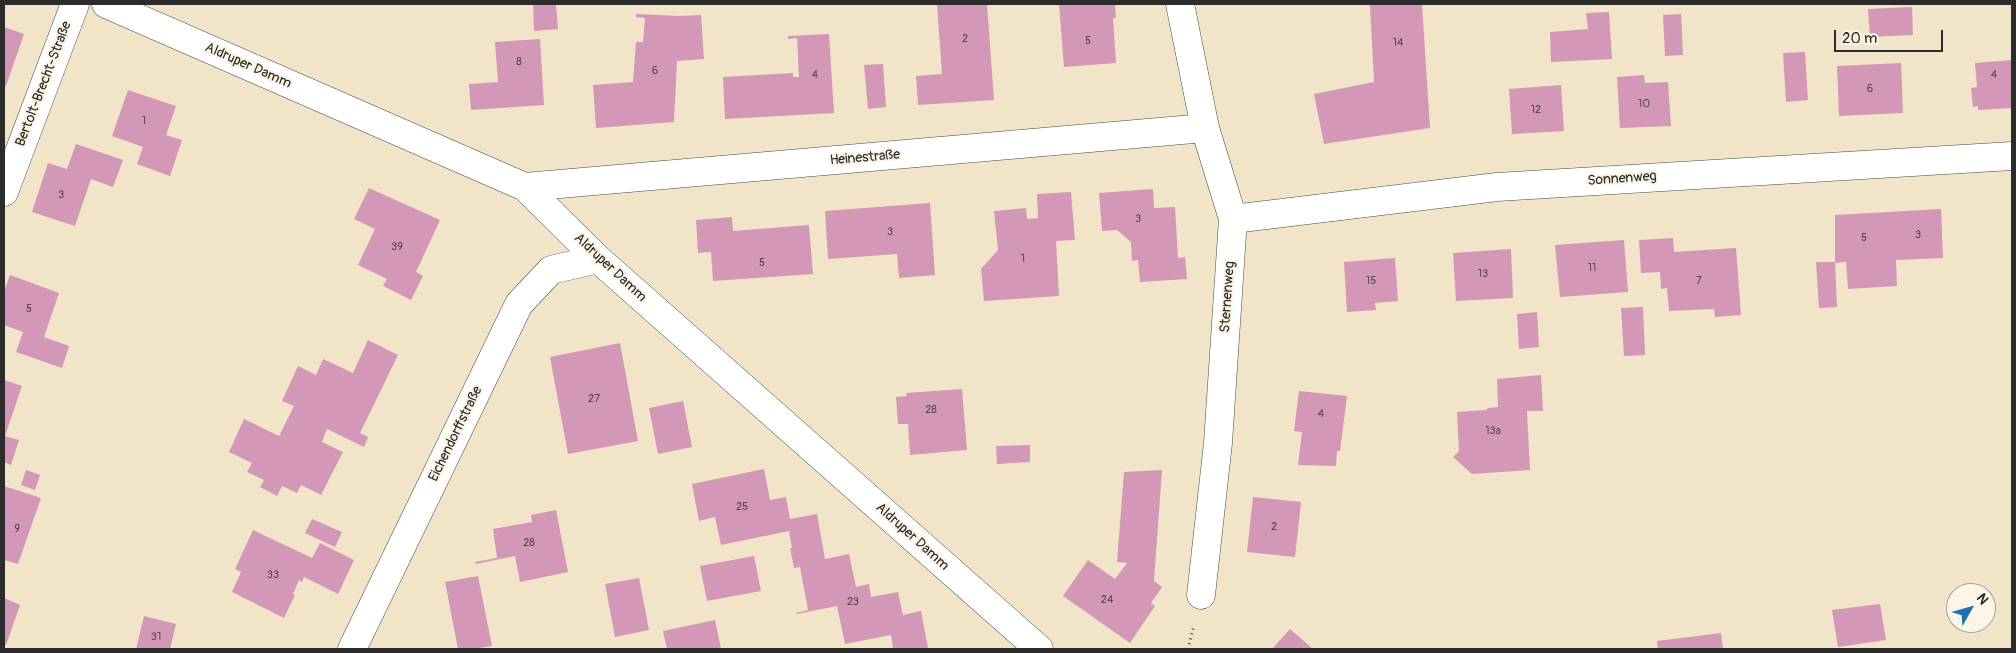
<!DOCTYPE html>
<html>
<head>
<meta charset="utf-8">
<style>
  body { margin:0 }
  #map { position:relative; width:2016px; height:653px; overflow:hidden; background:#f2e4c8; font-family:Pangolin,sans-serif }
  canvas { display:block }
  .frame { position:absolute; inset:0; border:5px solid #2b2b2b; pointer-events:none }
  .north { position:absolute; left:1946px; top:583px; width:50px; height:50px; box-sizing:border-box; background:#fcf5e5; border:1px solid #a8a49b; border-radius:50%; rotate:52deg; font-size:14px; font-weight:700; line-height:20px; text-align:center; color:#2b2b2b }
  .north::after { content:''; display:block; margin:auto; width:18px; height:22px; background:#1f6fb2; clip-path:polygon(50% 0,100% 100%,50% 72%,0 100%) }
  .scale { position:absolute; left:1834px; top:30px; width:109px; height:22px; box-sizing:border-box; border:2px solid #2b2b2b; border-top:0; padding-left:6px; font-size:15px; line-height:18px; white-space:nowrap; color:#2b2b2b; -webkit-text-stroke:4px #fcf5e5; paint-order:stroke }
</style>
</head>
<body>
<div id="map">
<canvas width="2016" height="653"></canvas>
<div class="frame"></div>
<div class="north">N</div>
<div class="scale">20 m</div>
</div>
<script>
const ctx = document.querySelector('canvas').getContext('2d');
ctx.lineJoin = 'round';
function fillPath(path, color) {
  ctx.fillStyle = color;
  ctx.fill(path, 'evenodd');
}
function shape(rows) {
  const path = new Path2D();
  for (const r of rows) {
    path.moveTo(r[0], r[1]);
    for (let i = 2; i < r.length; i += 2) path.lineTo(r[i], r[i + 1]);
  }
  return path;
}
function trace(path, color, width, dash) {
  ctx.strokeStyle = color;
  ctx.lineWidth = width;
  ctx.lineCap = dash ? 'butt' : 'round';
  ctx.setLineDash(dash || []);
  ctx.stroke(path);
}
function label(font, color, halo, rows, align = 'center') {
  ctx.font = font + ' Pangolin,sans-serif';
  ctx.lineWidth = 4.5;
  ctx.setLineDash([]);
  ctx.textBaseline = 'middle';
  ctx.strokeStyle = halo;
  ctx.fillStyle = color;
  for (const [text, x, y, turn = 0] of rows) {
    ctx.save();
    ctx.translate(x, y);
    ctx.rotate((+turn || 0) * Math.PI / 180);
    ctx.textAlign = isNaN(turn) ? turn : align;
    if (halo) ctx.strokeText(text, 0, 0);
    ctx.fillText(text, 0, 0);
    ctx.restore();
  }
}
const building = shape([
  [533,4,556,4,558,29,534,31],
  [937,4,987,4,994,100,918,105,916,76,942,74],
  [1059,4,1115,4,1116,18,1113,18,1116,63,1064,67],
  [1422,4,1430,128,1324,144,1314,94,1374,82,1370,5],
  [1912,7,1913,35,1870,37,1868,9],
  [1609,12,1612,59,1551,62,1550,32,1588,29,1586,13],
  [636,14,679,16,701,15,704,59,677,61,674,122,596,128,593,85,633,82,636,42,643,42,645,18,636,17],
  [1681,14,1683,55,1665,56,1663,15],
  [4,27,24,34,6,86,4,85],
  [829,34,834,113,725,119,723,77,793,73,793,77,799,77,797,38,788,39,788,36],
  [540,39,544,105,471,110,469,84,498,82,495,42],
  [1805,52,1808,100,1786,102,1783,53],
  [2012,60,2012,108,1978,110,1978,106,1973,107,1971,88,1977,87,1975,63],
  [1901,63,1903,113,1839,116,1837,66],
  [883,64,886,107,868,109,864,65],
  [1644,75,1645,83,1668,82,1671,126,1620,128,1617,77],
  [1561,85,1564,131,1512,134,1509,89],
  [128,90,176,106,166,135,182,140,170,176,137,164,143,147,112,136],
  [76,144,123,160,113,187,91,179,75,226,32,212,48,163,67,169],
  [369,188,440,220,416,272,423,276,411,300,383,286,387,279,358,265,375,229,354,219],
  [1153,189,1154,208,1175,207,1178,258,1185,257,1187,279,1140,282,1138,260,1132,261,1131,242,1117,230,1102,231,1099,193],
  [1071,192,1075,240,1056,241,1059,296,984,301,981,269,998,250,994,211,1026,208,1027,219,1038,218,1037,194],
  [930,203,935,275,899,278,897,254,828,259,825,211],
  [1941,209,1943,258,1896,260,1897,286,1848,289,1846,262,1835,263,1835,215],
  [732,217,733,231,809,225,813,274,713,281,711,252,698,253,696,220],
  [1673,238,1674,252,1736,248,1741,315,1715,317,1714,309,1669,311,1667,288,1661,289,1660,272,1641,273,1639,240],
  [1624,240,1628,292,1560,297,1555,245],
  [1511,249,1513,298,1456,301,1453,253],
  [1395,258,1398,301,1375,303,1376,310,1347,312,1344,262],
  [1816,262,1835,262,1837,307,1819,308],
  [10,275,59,293,44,337,69,346,62,368,16,352,23,332,4,325,4,292],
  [1643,307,1645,355,1624,356,1621,308],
  [1537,312,1539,347,1519,349,1517,314],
  [368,340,398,355,360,433,368,437,364,447,327,429,322,442,343,452,321,495,301,485,297,493,282,486,277,496,260,487,264,480,247,472,252,463,229,452,244,419,279,436,294,406,282,401,298,366,316,375,323,359,353,373],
  [620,343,638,441,568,454,550,357],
  [1541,375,1543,411,1527,411,1530,470,1472,474,1453,457,1459,451,1457,412,1486,410,1488,408,1498,407,1497,379],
  [4,380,22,386,5,436,19,440,11,465,4,462],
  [962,389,967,450,910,455,908,424,898,424,896,397,907,396,906,393],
  [1299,391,1347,396,1340,451,1337,451,1336,466,1298,465,1302,432,1294,431],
  [683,401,692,447,658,454,649,408],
  [1030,445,1030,462,997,464,996,446],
  [764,469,770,500,786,497,790,519,817,514,825,559,849,554,856,587,869,584,871,597,898,592,903,615,921,611,928,648,893,649,891,635,845,644,837,606,797,614,796,613,808,610,800,567,794,568,790,548,792,548,789,531,721,545,715,517,699,521,692,484],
  [26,470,40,475,35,490,21,485],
  [1162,470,1154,581,1162,587,1151,603,1155,606,1130,643,1063,596,1088,560,1115,579,1127,563,1117,562,1124,472],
  [4,486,41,498,18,564,4,560],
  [1253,497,1301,502,1295,557,1247,552],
  [556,510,568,572,520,582,515,556,476,564,475,562,497,558,493,529,532,522,531,515],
  [312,519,342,532,335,547,305,533],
  [253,530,312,558,320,543,354,560,338,594,304,577,302,582,299,580,293,594,295,595,284,618,232,592,241,572,235,569],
  [754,556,761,591,707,601,700,566],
  [478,576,492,646,473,649,458,649,445,582],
  [639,578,649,630,615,637,605,584],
  [4,598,20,605,6,645,4,644],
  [1880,604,1886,640,1838,647,1832,610],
  [144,616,176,624,170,649,136,649],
  [715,620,721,649,667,649,663,631],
  [1290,629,1313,649,1272,649],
  [1721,633,1723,649,1658,649,1657,641]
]);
const path = shape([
  [1188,649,1194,625]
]);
const minor = shape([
  [106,4,525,187,598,259,1039,649],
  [1180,4,1205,128,1233,219,1218,443,1201,595],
  [525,187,1205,128],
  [4,192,75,4],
  [1233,219,1497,187,2012,156],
  [352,649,519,304,551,270,598,259]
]);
const numberNames = [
  ["2",965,39],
  ["5",1088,41],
  ["14",1398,43],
  ["8",519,62],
  ["6",655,71],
  ["4",815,75],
  ["4",1994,75],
  ["6",1870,89],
  ["10",1644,104],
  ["12",1536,110],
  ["1",144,121],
  ["3",61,195],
  ["3",1138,219],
  ["3",890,232],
  ["3",1918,235],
  ["5",1864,238],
  ["39",397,247],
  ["1",1023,259],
  ["5",762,263],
  ["11",1592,268],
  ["13",1483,274],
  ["15",1371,281],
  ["7",1699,281],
  ["5",29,309],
  ["27",594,399],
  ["28",931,410],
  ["4",1321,414],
  ["13a",1493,431],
  ["25",742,507],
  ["2",1274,527],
  ["9",17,529],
  ["28",529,543],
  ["33",273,575],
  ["24",1107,600],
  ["23",853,602],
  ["31",156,637]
];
const streetNames = [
  ["Aldruper Damm",248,66,24],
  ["Bertolt-Brecht-Straße",44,84,-69],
  ["Heinestraße",865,158,-5],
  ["Sonnenweg",1622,179,-4],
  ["Aldruper Damm",610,268,43],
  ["Sternenweg",1228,297,-86],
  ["Eichendorffstraße",456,434,-64],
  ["Aldruper Damm",912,537,42]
];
fillPath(building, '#d397b7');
trace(minor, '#494743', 29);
trace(path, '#494743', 3, [1, 4]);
trace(minor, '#fff', 28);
label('11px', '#55464e', null, numberNames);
label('14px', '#2b2b2b', '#fcf5e5', streetNames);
</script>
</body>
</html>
